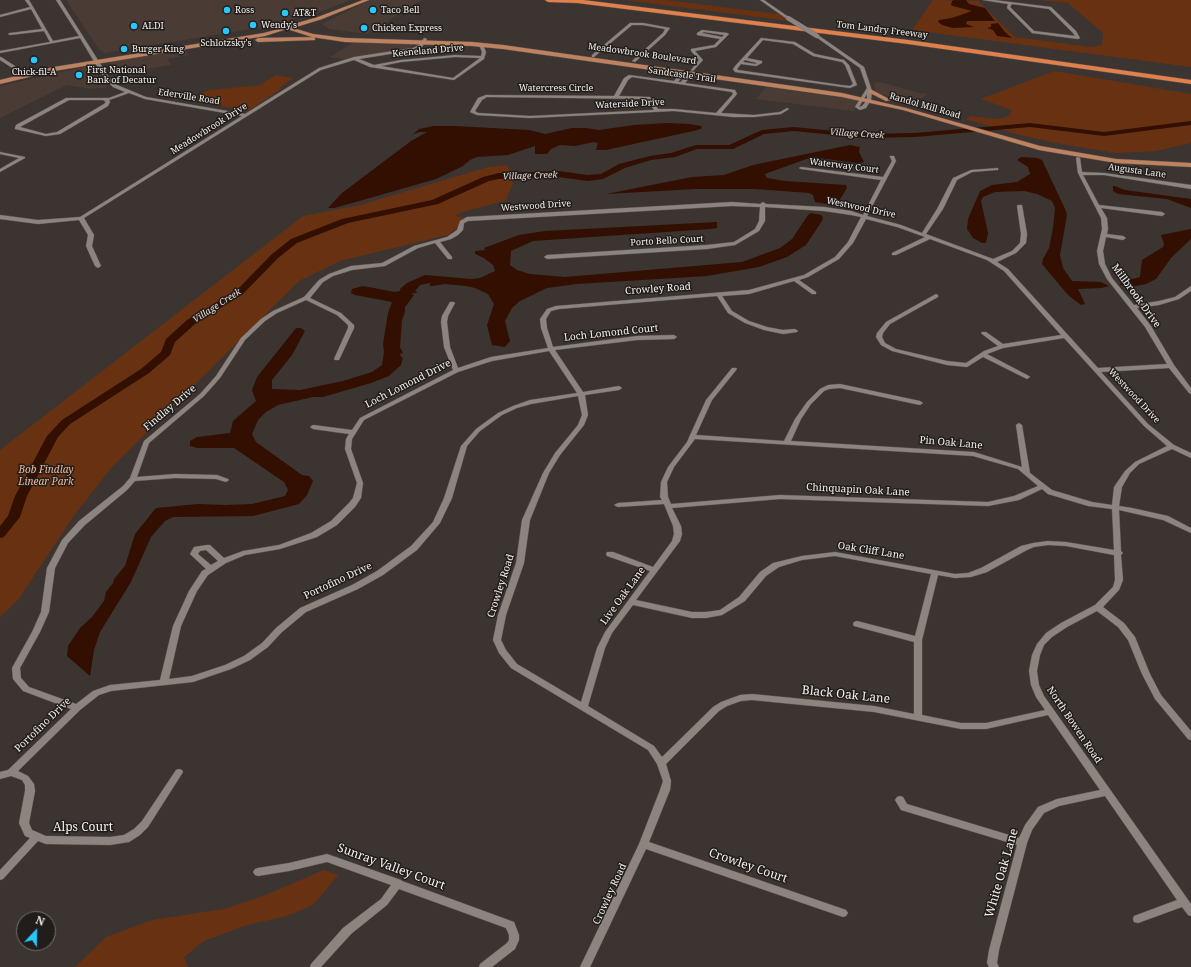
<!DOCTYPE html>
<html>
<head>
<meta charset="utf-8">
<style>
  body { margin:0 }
  #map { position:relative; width:1191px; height:967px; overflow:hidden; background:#3c3430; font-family:"Noto Serif",serif }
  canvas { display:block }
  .north { position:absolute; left:16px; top:911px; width:40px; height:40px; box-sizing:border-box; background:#201d1b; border:1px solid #75716f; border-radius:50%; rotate:22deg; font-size:11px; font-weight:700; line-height:16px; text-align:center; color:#f5f0ed }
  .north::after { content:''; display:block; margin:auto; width:14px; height:18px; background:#28c8ff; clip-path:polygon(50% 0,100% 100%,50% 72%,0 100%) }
</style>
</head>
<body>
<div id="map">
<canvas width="1191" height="967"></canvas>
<div class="north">N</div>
</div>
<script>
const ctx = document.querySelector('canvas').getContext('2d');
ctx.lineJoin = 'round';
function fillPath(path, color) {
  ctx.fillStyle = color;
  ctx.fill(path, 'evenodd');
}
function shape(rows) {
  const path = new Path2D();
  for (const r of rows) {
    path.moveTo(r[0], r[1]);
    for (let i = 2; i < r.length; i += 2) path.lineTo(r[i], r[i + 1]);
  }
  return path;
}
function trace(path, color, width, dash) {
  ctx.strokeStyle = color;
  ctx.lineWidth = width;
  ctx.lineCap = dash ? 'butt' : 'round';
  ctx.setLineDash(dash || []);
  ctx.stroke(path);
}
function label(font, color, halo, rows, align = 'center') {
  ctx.font = font + ' "Noto Serif",serif';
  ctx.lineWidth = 3;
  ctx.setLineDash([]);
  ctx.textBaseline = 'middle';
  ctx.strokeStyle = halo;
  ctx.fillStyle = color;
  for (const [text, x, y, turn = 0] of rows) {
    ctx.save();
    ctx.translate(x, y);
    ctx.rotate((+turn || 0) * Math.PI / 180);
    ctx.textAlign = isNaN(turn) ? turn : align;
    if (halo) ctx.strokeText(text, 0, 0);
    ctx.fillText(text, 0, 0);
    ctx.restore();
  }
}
const built = shape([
  [66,0,350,0,325,10,270,26,104,53,99,49],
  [370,0,422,0,367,34,329,29,322,24],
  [354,42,396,44,414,44,409,49,358,56,344,59,330,57],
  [185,50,189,55,167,59,171,65,112,75,108,65,112,61],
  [88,66,109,87,90,89,67,85,0,118,0,86],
  [880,82,919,93,928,94,913,104,876,92,874,83],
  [766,87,859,100,854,111,756,99]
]);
const green = shape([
  [625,0,666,0,770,13,779,14,790,21],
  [933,0,978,1,1015,37,1090,47,1102,45,1103,33,1068,3,1040,0,1191,0,1191,67,912,30],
  [1054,71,1191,94,1191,143,1156,151,1116,153,1056,143,1020,135,966,119,970,116,997,119,1009,116,1012,110,981,99],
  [275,75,293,78,279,88,282,88,248,111,208,104,192,99,199,94,210,90,261,85],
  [508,165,513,184,507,196,507,200,459,213,455,216,463,217,461,221,455,230,447,235,340,261,299,281,112,467,73,517,18,600,0,617,0,450,303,216,360,205,488,167],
  [324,870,338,875,313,905,287,916,247,925,204,941,184,957,188,967,75,967,106,937,152,920,224,909,263,896]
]);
const water = shape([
  [954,0,966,0,969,4,985,8,995,21,967,21,966,24,974,27,953,28,942,25,938,22,939,20,952,18,972,11,953,6,951,5,952,1],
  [998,23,1005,32,1012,38,997,36,993,30,987,28,991,27,991,24],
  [667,123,689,124,701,126,702,128,698,130,606,150,596,150,598,143,593,142,576,146,560,145,551,149,547,154,535,154,535,146,508,155,477,157,470,160,463,166,436,179,363,200,334,208,328,208,342,193,411,141,427,132,419,132,412,135,419,129,434,126,455,126,529,130,545,134,572,128,586,128,599,130,634,125],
  [850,145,860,147,859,152,864,162,856,163,812,157,765,174,767,178,785,181,846,185,847,188,839,201,832,205,815,202,813,195,809,193,755,189,696,189,606,194,692,177,724,175,753,165],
  [1021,157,1037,158,1042,160,1066,211,1067,215,1060,255,1063,268,1072,281,1101,282,1109,286,1102,288,1078,289,1085,304,1081,305,1068,295,1042,264,1043,259,1049,248,1053,228,1055,208,1052,201,1037,194,1024,191,995,192,983,197,981,201,988,233,986,243,982,243,973,238,967,229,968,219,980,191,992,185,1017,182,1030,174,1028,167,1017,160],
  [1113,186,1115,186,1125,190,1191,199,1191,208,1167,199,1118,194,1113,191],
  [811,213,821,215,823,217,822,221,806,245,787,257,759,267,707,276,577,284,547,288,520,301,512,308,505,321,510,341,505,347,492,345,487,325,494,304,488,294,475,288,466,286,445,284,432,286,430,286,430,283,420,285,415,291,418,292,411,294,414,295,405,307,405,312,402,320,400,347,403,353,400,354,401,357,403,358,401,365,389,376,371,383,323,397,313,397,278,405,266,412,258,420,252,434,256,442,302,475,309,476,313,481,307,495,299,504,253,516,173,517,165,521,151,537,131,582,100,632,94,650,90,676,67,656,68,646,80,628,92,617,104,601,106,592,113,583,114,579,125,566,135,534,156,508,198,504,225,505,252,504,285,496,288,490,284,482,234,448,197,448,190,446,190,441,197,437,230,433,233,421,256,401,252,390,257,377,296,328,301,328,305,331,292,355,272,380,272,389,300,390,343,381,372,372,382,365,384,352,383,344,388,313,392,302,355,295,351,293,352,289,363,286,395,292,400,291,400,289,407,283,425,275,471,279,480,278,495,271,493,265,484,258,475,254,475,251,485,250,484,248,519,235,545,231,717,222,717,228,710,229,533,241,511,251,510,265,517,270,530,274,565,277,742,262,780,248,792,239,808,215],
  [1191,229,1191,239,1171,258,1156,279,1146,284,1131,287,1120,285,1121,282,1140,277,1142,260,1163,247,1164,244,1161,235]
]);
const river = shape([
  [1191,121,1191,125,1104,136,1030,127,915,137,865,138,794,131,764,134,733,149,697,149,675,157,651,160,625,168,603,179,588,181,558,177,499,179,489,181,438,204,348,223,297,243,278,258,243,294,195,324,175,342,170,355,149,373,70,424,58,437,27,496,20,517,4,537,0,538,0,526,8,516,15,496,47,436,62,420,141,369,161,352,166,339,187,320,237,290,272,254,291,239,342,219,432,200,483,177,499,173,558,171,588,175,601,174,619,164,650,156,671,153,696,145,729,145,762,130,794,127,865,134,915,133,1030,123,1104,132,1191,121]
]);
const minor = shape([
  [25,0,29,0,53,41,79,36,56,0,60,0,108,76,117,85,146,97,245,114,319,68,354,57,413,48,419,45,424,38,427,39,422,47,415,50,359,59,374,65,401,60,455,55,481,56,482,52,479,45,481,44,483,45,486,52,484,59,454,80,370,67,354,60,321,70,84,218,94,235,92,246,101,266,98,268,95,266,86,246,88,235,79,220,38,224,0,219,0,215,38,220,80,217,242,116,145,99,129,93,109,100,110,102,108,106,60,134,46,136,15,129,15,128,16,125,66,98,109,98,125,92,113,87,104,78,80,38,0,53,0,51,50,42,44,31,10,35,8,34,10,33,42,29,31,9,0,17,0,15,30,7,25,0],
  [455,57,480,58,453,78,381,66,401,62,455,57],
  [69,100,103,100,106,102,104,104,57,132,46,134,20,127,69,100],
  [760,0,764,0,790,18,787,19,760,0],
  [983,0,994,0,1051,7,1076,31,1080,38,1078,39,1032,33,1007,8,1008,4,983,0],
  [1012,4,1049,9,1073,33,1075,36,1034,31,1010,7,1012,4],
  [630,23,643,23,670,28,665,35,635,62,632,61,663,33,665,29,643,25,632,25,594,57,592,57,592,55,630,23],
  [702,30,727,33,729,34,716,47,695,51,703,60,693,71,691,70,699,60,691,51,691,49,714,45,720,39,697,35,697,33,702,30],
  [704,32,724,35,722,37,702,33,704,32],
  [816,35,818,35,864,67,872,91,871,100,866,108,860,110,855,107,867,88,860,68,816,37,816,35],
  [867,94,867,100,862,106,860,107,859,107,867,94],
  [761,38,795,42,815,54,844,60,849,65,857,85,850,88,735,72,733,69,736,65,761,38],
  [763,40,793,44,813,56,842,62,845,65,853,84,850,86,841,85,738,70,737,69,741,64,756,66,762,63,762,61,747,58,763,40],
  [745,60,757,63,755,64,743,62,745,60],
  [0,57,1,57,24,72,20,73,0,60,0,57],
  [688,72,692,75,685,83,735,90,737,94,721,113,754,115,780,112,787,108,789,109,781,114,754,117,733,117,674,111,530,118,477,115,470,112,478,98,486,95,614,96,624,78,629,75,674,81,681,73,688,72],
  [687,74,681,82,678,82,684,75,687,74],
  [632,77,732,92,733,94,716,113,674,109,658,109,650,97,619,96,628,80,632,77],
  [487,97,647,99,654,110,530,116,478,113,475,111,482,100,487,97],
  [0,152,25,157,25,158,0,172,0,169,19,158,0,154,0,152],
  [890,156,894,156,896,161,867,216,901,225,922,233,937,209,953,178,971,170,998,168,998,170,996,170,972,172,957,180,943,209,926,234,993,259,1012,251,1020,243,1021,234,1017,206,1018,205,1022,205,1027,234,1026,243,1016,253,997,262,1008,269,1098,368,1167,364,1145,327,1107,279,1099,264,1097,251,1102,229,1101,218,1078,173,1076,158,1078,157,1080,158,1082,172,1104,173,1191,185,1191,189,1104,175,1083,175,1099,205,1162,212,1165,214,1162,216,1101,208,1107,218,1108,229,1107,234,1123,236,1126,238,1123,240,1106,237,1103,251,1105,264,1112,278,1134,305,1159,301,1175,297,1191,286,1191,291,1179,299,1159,305,1137,308,1151,326,1174,365,1191,388,1191,394,1189,393,1169,368,1101,372,1148,424,1174,445,1191,453,1191,458,1172,449,1139,464,1130,473,1122,487,1119,506,1132,508,1168,516,1191,528,1191,533,1163,520,1119,510,1121,551,1123,553,1121,555,1123,580,1119,590,1103,607,1124,623,1135,637,1150,674,1161,695,1191,731,1191,740,1188,739,1155,699,1142,674,1128,640,1118,627,1097,611,1067,627,1052,637,1044,645,1040,655,1037,671,1039,685,1044,696,1191,904,1191,916,1188,915,1182,907,1138,923,1134,922,1133,919,1134,916,1177,900,1105,796,1059,806,1044,813,1032,830,1027,843,999,950,997,963,999,967,989,967,987,963,989,950,1017,845,901,810,895,800,897,797,900,796,903,797,907,804,1019,838,1025,825,1038,807,1057,799,1100,790,1048,715,986,729,961,729,874,712,752,700,741,701,727,706,719,711,666,764,671,781,670,790,649,842,846,910,848,913,846,916,843,917,646,849,590,967,580,967,639,844,660,790,663,781,657,764,648,750,511,668,499,653,493,640,498,615,516,563,522,520,543,473,555,453,578,425,582,415,578,396,531,404,517,408,502,415,480,431,467,446,452,498,440,523,417,550,383,575,358,589,306,612,282,632,268,647,250,660,231,669,193,682,111,691,99,695,80,710,18,771,28,776,34,784,35,791,29,823,32,830,46,836,110,837,124,835,134,829,142,821,176,770,179,769,182,770,183,772,148,827,140,835,129,842,110,845,46,844,38,841,3,879,0,880,0,870,30,838,25,836,19,823,25,791,25,785,22,780,11,776,0,779,0,772,8,770,71,709,23,691,13,679,12,668,32,632,41,612,47,568,62,540,79,521,123,486,130,478,144,441,200,394,216,376,241,338,261,319,273,311,304,297,319,280,329,274,351,266,382,263,414,246,447,237,457,230,460,221,467,217,732,202,760,204,763,202,766,204,824,207,851,211,863,215,881,180,801,169,799,168,801,167,883,177,892,161,890,157,890,156],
  [732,206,760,207,759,221,755,229,734,242,707,245,547,255,544,257,547,259,707,249,735,245,759,231,765,221,765,207,824,211,851,215,861,217,848,242,835,257,804,275,749,290,556,306,547,309,540,319,541,328,548,348,491,357,458,368,450,347,447,322,448,316,455,303,454,302,450,302,442,316,441,322,444,347,453,370,360,418,352,430,313,425,310,427,313,429,349,434,346,439,345,449,357,483,353,498,349,503,331,521,311,533,279,545,243,551,224,558,210,545,207,545,194,547,190,554,206,569,202,571,189,591,173,626,160,680,110,685,93,691,76,704,29,687,21,678,20,668,40,632,49,612,55,568,68,543,85,525,127,490,135,481,175,478,216,479,226,482,229,480,228,479,217,475,175,474,137,477,149,443,204,396,220,378,245,340,265,321,277,313,306,300,337,315,348,325,348,328,334,359,335,360,339,360,354,328,354,325,341,313,310,298,323,282,333,276,352,270,385,266,418,248,435,243,448,259,452,259,452,257,440,242,451,239,458,235,463,230,464,223,468,221,732,206],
  [866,219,897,227,925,237,892,253,892,255,896,255,930,239,987,260,1004,271,1061,335,1003,344,986,332,982,332,981,333,982,334,998,346,984,351,966,363,947,361,896,349,885,343,882,337,883,333,890,324,938,297,938,295,936,294,886,322,877,333,876,337,881,345,892,351,947,365,967,367,983,357,1027,379,1030,377,1029,376,987,354,1003,348,1064,338,1144,426,1167,446,1135,462,1125,471,1114,487,1112,505,1092,502,1052,490,1030,473,1022,425,1019,423,1016,425,1022,467,974,452,791,441,801,419,811,404,824,391,829,389,840,388,920,405,923,403,920,401,840,384,828,385,820,389,807,402,795,419,784,441,696,435,712,400,737,369,736,368,732,368,706,400,687,442,668,467,661,482,660,497,662,500,618,503,614,505,618,507,664,504,673,526,674,534,672,541,653,567,613,552,607,552,606,554,607,556,650,571,605,632,597,648,581,702,517,664,506,650,501,640,506,615,524,563,530,520,549,473,560,455,584,425,588,415,585,395,619,390,622,388,619,386,583,392,555,350,637,340,674,339,677,337,674,335,637,336,553,347,547,328,546,319,551,311,559,309,717,296,728,313,745,323,764,330,783,334,797,332,798,331,795,329,783,330,767,327,749,321,732,311,722,296,749,294,794,281,812,294,816,294,816,292,799,280,808,277,839,259,853,243,866,219],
  [549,351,577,393,530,400,513,406,498,413,476,429,461,446,444,498,433,522,411,546,377,571,352,585,300,608,276,628,262,643,244,656,225,665,192,676,169,679,181,626,197,591,208,575,226,563,245,555,280,549,317,537,337,525,355,507,361,498,363,483,351,449,352,439,364,420,458,372,492,361,549,351],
  [695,439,973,456,1018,469,1038,486,1014,496,988,502,780,495,671,504,668,497,667,482,674,467,695,439],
  [1042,489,1048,494,1088,506,1112,509,1114,550,1066,542,1048,541,1033,543,1021,546,981,568,968,573,955,574,835,552,802,556,773,563,760,572,739,597,720,610,706,612,692,612,636,600,680,541,682,534,681,526,672,508,780,499,988,506,1019,500,1042,489],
  [1048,545,1066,546,1114,555,1115,580,1113,587,1095,605,1061,623,1046,633,1037,644,1032,655,1029,671,1031,685,1036,697,1045,710,986,723,961,723,922,715,922,640,938,575,955,578,971,577,987,572,1027,550,1034,547,1048,545],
  [206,550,218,561,211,565,198,554,200,551,206,550],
  [835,556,931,574,915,636,857,621,854,622,853,624,854,626,914,642,914,714,874,706,752,694,740,695,721,702,713,707,662,757,654,746,588,706,605,648,612,633,633,605,692,618,706,618,722,615,745,601,766,576,779,567,802,560,835,556],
  [327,854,401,880,402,881,514,922,519,935,519,940,515,949,492,967,479,967,480,964,507,943,509,940,509,935,506,928,399,889,387,905,351,934,321,967,310,967,311,964,343,928,381,899,391,885,327,862,289,871,258,876,255,875,253,872,255,869,258,868,289,863,327,854]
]);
const major = shape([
  [363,0,369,0,322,19,293,28,313,34,345,38,472,42,503,45,842,93,906,108,1040,146,1116,159,1191,163,1191,167,1116,163,1039,150,903,110,842,97,503,49,472,46,345,42,312,37,287,29,265,36,54,71,0,84,0,80,54,67,264,33,282,28,279,26,280,25,287,26,318,17,363,0],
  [313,37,315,38,315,40,258,42,255,40,258,38,313,37],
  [868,90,872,90,891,100,886,101,868,92,868,90]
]);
const highway = shape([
  [545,0,583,0,908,40,1191,80,1191,84,908,44,577,3,548,2,545,0]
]);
const minorBridge = shape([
  [788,18,817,36]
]);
const markers = [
  [227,10,4,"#28c8ff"],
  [373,10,4,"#28c8ff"],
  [285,13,4,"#28c8ff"],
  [253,25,4,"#28c8ff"],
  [134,26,4,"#28c8ff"],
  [364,28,4,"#28c8ff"],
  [226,31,4,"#28c8ff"],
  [124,49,4,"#28c8ff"],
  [34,60,4,"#28c8ff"],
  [79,75,4,"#28c8ff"]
];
const farPoinames = [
  ["Ross",235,10],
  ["Taco Bell",381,10],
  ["AT&T",293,13],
  ["Wendy's",261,25],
  ["ALDI",142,26],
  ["Chicken Express",372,28],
  ["Schlotzsky's",226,43,"center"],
  ["Burger King",132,49],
  ["First National",87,70],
  ["Bank of Decatur",87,80],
  ["Chick-fil-A",34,72,"center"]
];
const farStreetnames = [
  ["Tom Landry Freeway",882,30,7],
  ["Keeneland Drive",428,51,-5],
  ["Meadowbrook Boulevard",642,54,8],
  ["Sandcastle Trail",682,75,8],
  ["Watercress Circle",556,88],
  ["Ederville Road",189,97,9],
  ["Waterside Drive",630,104,-3],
  ["Randol Mill Road",925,106,16],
  ["Meadowbrook Drive",209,129,-32],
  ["Waterway Court",844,166,7],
  ["Augusta Lane",1137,171,8],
  ["Westwood Drive",536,206,-4],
  ["Westwood Drive",861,208,12],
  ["Porto Bello Court",667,241,-3],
  ["Westwood Drive",1134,396,47]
];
const farWaternames = [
  ["Village Creek",857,134,4],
  ["Village Creek",530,176,-2],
  ["Village Creek",217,306,-33]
];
const streetNames = [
  ["Crowley Road",658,289,-4],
  ["Millbrook Drive",1136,296,54],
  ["Loch Lomond Court",611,333,-6],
  ["Loch Lomond Drive",408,384,-27],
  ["Findlay Drive",170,408,-40],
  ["Pin Oak Lane",951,443,5],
  ["Chinquapin Oak Lane",858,490,3],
  ["Oak Cliff Lane",871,551,9],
  ["Portofino Drive",338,581,-25],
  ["Crowley Road",501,586,-72],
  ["Live Oak Lane",623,596,-54],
  ["Portofino Drive",43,725,-44],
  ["North Bowen Road",1074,725,56],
  ["Crowley Road",610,894,-65]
];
const parkNames = [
  ["Bob Findlay",46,470],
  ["Linear Park",46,482]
];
const nearStreetnames = [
  ["Black Oak Lane",846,695,6],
  ["Alps Court",83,828],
  ["Crowley Court",748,866,19],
  ["Sunray Valley Court",391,867,20],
  ["White Oak Lane",1002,873,-74]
];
fillPath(built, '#4a3c35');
fillPath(green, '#683212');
fillPath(water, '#320f00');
fillPath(river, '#320f00');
trace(minor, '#5a534f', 1);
trace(major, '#5a534f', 1);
trace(highway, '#5a534f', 1);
fillPath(minor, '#8d8480');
fillPath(major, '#bf8260');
fillPath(highway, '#e1804b');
trace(minorBridge, '#5a534f', 5, []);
trace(minorBridge, '#8d8480', 4.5);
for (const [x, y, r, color] of markers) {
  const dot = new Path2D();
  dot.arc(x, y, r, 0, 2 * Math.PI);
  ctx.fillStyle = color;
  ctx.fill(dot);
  trace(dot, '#201d1b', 1.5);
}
label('9px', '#f5f0ed', '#201d1b', farPoinames, 'left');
label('9px', '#f5f0ed', '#201d1b', farStreetnames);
label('italic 9px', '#f0dbd0', '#201d1b', farWaternames);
label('10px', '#f5f0ed', '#201d1b', streetNames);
label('italic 10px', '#f6b89a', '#201d1b', parkNames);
label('12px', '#f5f0ed', '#201d1b', nearStreetnames);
</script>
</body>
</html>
